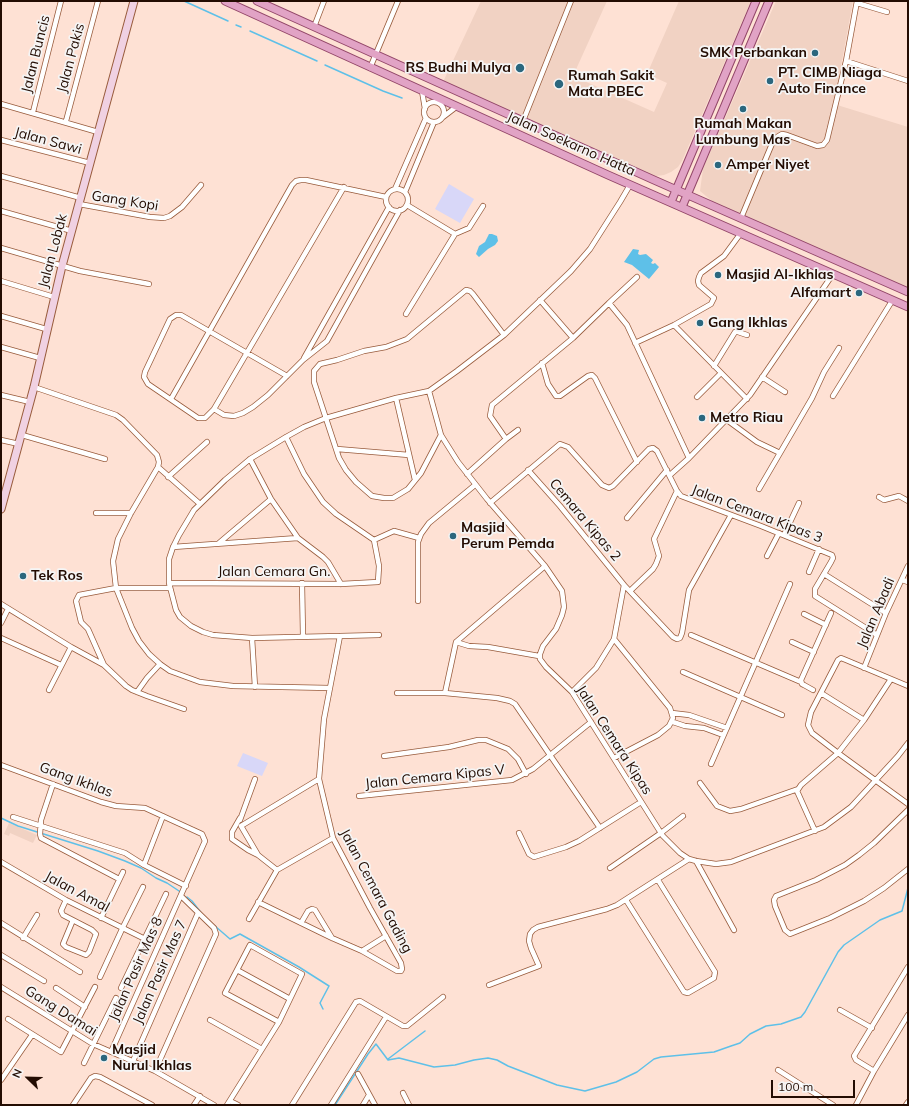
<!DOCTYPE html>
<html>
<head>
<meta charset="utf-8">
<style>
  body { margin:0 }
  #map { position:relative; width:909px; height:1106px; overflow:hidden; background:#fee1d4; font-family:Mulish,sans-serif }
  canvas { display:block }
  .frame { position:absolute; inset:0; border:2px solid #230c02; pointer-events:none }
  .north { position:absolute; left:8px; top:1058px; width:40px; height:40px; -webkit-text-stroke:3px #f5f5f5; paint-order:stroke; rotate:293deg; font-size:11px; font-weight:700; line-height:16px; text-align:center; color:#230c02 }
  .north::after { content:''; display:block; margin:auto; width:14px; height:18px; background:#230c02; clip-path:polygon(50% 0,100% 100%,50% 72%,0 100%) }
  .scale { position:absolute; left:771px; top:1080px; width:84px; height:18px; box-sizing:border-box; border:2px solid #230c02; border-top:0; padding-left:5px; font-size:12px; line-height:14px; white-space:nowrap; color:#230c02; -webkit-text-stroke:3px #f5f5f5; paint-order:stroke }
</style>
</head>
<body>
<div id="map">
<canvas width="909" height="1106"></canvas>
<div class="frame"></div>
<div class="north">N</div>
<div class="scale">100 m</div>
</div>
<script>
const ctx = document.querySelector('canvas').getContext('2d');
ctx.lineJoin = 'round';
function fillPath(path, color) {
  ctx.fillStyle = color;
  ctx.fill(path, 'evenodd');
}
function shape(rows) {
  const path = new Path2D();
  for (const r of rows) {
    if (r.length === 3) {
      path.moveTo(r[0] + r[2], r[1]);
      path.arc(r[0], r[1], r[2], 0, 2 * Math.PI);
      continue;
    }
    path.moveTo(r[0], r[1]);
    for (let i = 2; i < r.length; i += 2) path.lineTo(r[i], r[i + 1]);
  }
  return path;
}
function trace(path, color, width, dash) {
  ctx.strokeStyle = color;
  ctx.lineWidth = width;
  ctx.lineCap = dash ? 'butt' : 'round';
  ctx.setLineDash(dash || []);
  ctx.stroke(path);
}
function label(font, color, halo, rows, align = 'center') {
  ctx.font = font + ' Mulish,sans-serif';
  ctx.lineWidth = 3.5;
  ctx.setLineDash([]);
  ctx.textBaseline = 'middle';
  ctx.strokeStyle = halo;
  ctx.fillStyle = color;
  for (const [text, x, y, turn = 0] of rows) {
    ctx.save();
    ctx.translate(x, y);
    ctx.rotate((+turn || 0) * Math.PI / 180);
    ctx.textAlign = isNaN(turn) ? turn : align;
    if (halo) ctx.strokeText(text, 0, 0);
    ctx.fillText(text, 0, 0);
    ctx.restore();
  }
}
const built = shape([
  [481,1,607,1,573,76,654,112,667,83,647,74,679,1,751,1,682,161,678,167,671,172,664,175,656,176,652,176,443,82],
  [776,1,853,1,834,104,908,127,908,289,718,206,700,191,703,169],
  [9,823,37,835,33,843,10,833,9,836,4,834]
]);
const green = shape([
  [449,184,474,199,460,223,435,209],
  [243,753,268,763,262,776,237,766]
]);
const water = shape([
  [489,234,492,234,497,236,498,241,495,245,488,249,479,257,476,254,479,246,485,242],
  [633,249,639,250,638,254,640,255,646,254,653,260,651,263,653,264,655,263,659,267,649,279,632,265,624,262]
]);
const stream = shape([
  [184,1,228,21],
  [236,25,241,27],
  [250,31,317,61],
  [325,65,383,91,402,98],
  [1,818,18,826,98,851,125,861,141,868,156,878,167,883,179,891],
  [187,897,192,901,202,914],
  [215,926,230,939,240,934,299,967,329,986,320,1003,323,1009],
  [388,1059,425,1031],
  [335,1105,368,1054,376,1044,388,1060,399,1058,434,1067,455,1065,474,1060,488,1058,497,1060,508,1066,557,1085,585,1091,616,1082,637,1072,654,1059,661,1057,714,1052,731,1046,740,1043,750,1034,766,1026,781,1024,801,1017,805,1012,838,952,844,945,880,920,902,911,908,888]
]);
const minor = shape([
  [857,3,887,12],
  [314,27,324,1],
  [846,61,908,81],
  [370,68,398,1],
  [422,91,425,109],
  [434,112,10],
  [1,104,98,132],
  [33,112,61,1],
  [443,117,456,107],
  [66,121,98,1],
  [523,121,571,1],
  [1,140,90,163],
  [1,176,81,198],
  [395,189,426,118],
  [397,200,11],
  [405,192,434,122],
  [79,204,150,217,164,218,170,216,182,207,201,185],
  [1,211,72,231],
  [741,218,774,139,777,137,782,134,787,135,817,146,823,145,827,140,846,61,857,1],
  [455,234,469,228,483,206],
  [1,248,80,271,149,284],
  [1,281,54,297],
  [540,300,573,338],
  [609,303,627,325,689,458],
  [406,314,455,234,407,205],
  [1,316,46,329],
  [674,325,747,399],
  [635,343,674,325,711,304,714,298,699,285,698,281,699,277,701,273,724,256,741,233],
  [1,347,40,358],
  [304,358,389,207],
  [542,363,548,384,556,396,560,396,588,376,592,375,595,378,637,462],
  [714,366,735,332,738,332,747,335],
  [287,376,181,315,176,315,170,319,145,372,144,377,148,384,198,418,205,418,214,409,224,415,234,416,243,413,253,407,268,395,303,360,327,341,400,210],
  [762,377,785,392],
  [34,387,116,415,123,420,157,455,159,462,158,467,131,513,118,539,113,561,116,588,132,628,139,641,149,654,160,664,170,671,200,682,233,686,330,688],
  [429,391,441,435,458,462,487,499,545,566,562,591,564,607,562,615,556,629,543,646,540,654,540,659,546,667,572,692,659,830,663,836,680,853,689,859,696,861,716,864,731,862,824,827,851,807,898,756,908,743],
  [1,395,30,402],
  [833,396,892,301],
  [697,397,721,373],
  [396,398,415,480],
  [171,399,292,185,296,181,301,180,306,180,386,197],
  [214,409,344,187],
  [727,420,757,442,780,453,759,489],
  [22,435,105,459],
  [441,435,421,473,408,489,393,498,384,498,372,496,356,482,346,470,339,458,314,382,314,371,320,364,337,360,364,351,386,347,407,339,466,290,470,291,473,294,504,335],
  [506,439,518,430],
  [1,440,19,444],
  [337,449,409,455],
  [780,453,812,398,824,372,839,348],
  [250,459,271,499,298,538,323,557,328,562,341,584],
  [158,467,200,504],
  [528,470,560,506,624,585,673,637,677,639,680,638,682,633,689,590,731,515],
  [467,474,506,439,490,416,492,405,573,338,609,303,637,277],
  [670,475,689,458,750,395,833,274],
  [168,477,207,442],
  [879,497,884,500,899,496,908,501],
  [490,503,560,444,568,447,602,485,609,488,613,486,649,449,653,448,657,451,677,491,681,496,761,526,832,555,833,558,831,562,815,589,815,596,877,635],
  [96,513,131,513],
  [627,518,667,470],
  [784,535,799,503],
  [374,540,394,531,419,538],
  [219,543,271,499],
  [173,547,298,538],
  [767,556,779,533],
  [809,572,819,549],
  [824,574,886,613],
  [902,580,908,582],
  [169,583,341,584,378,582,379,566,374,540,336,514,323,502,304,474,286,437],
  [302,583,303,636],
  [170,588,116,588,79,595,76,601,81,622,88,629,104,665,126,686,132,690,147,696,184,709],
  [630,591,653,569,656,564,659,556,654,539,677,491],
  [418,601,418,542,421,534,429,523,475,485],
  [1,604,71,647,49,690],
  [804,614,826,625],
  [1,623,8,609],
  [691,635,801,682],
  [340,636,379,635],
  [1,638,61,665],
  [252,638,255,687],
  [456,642,469,646,488,647,539,656],
  [792,642,814,652],
  [71,647,104,665],
  [864,668,886,613,908,566],
  [683,672,782,715],
  [891,679,864,720,838,753,908,804],
  [813,690,804,685,802,684,801,680,831,613],
  [137,692,147,678,160,664],
  [572,692,596,668,614,639,624,585],
  [397,693,445,693,497,698,510,701,515,704,600,828],
  [445,693,456,642,545,566],
  [821,693,864,720],
  [672,713,689,715,727,728],
  [673,722,685,726,704,728,723,735],
  [384,756,449,747,478,740,486,740,508,749,518,759,526,774],
  [614,758,658,735,669,726,673,718,670,708,614,639],
  [711,764,790,584],
  [1,765,101,802,116,806,145,808,202,834,205,841,111,1052],
  [700,783,717,806,730,811,741,809,798,789],
  [53,784,41,820,40,834,41,838,119,879],
  [359,796,512,780,533,769,591,722],
  [908,810,874,843,859,855,845,865,816,880,776,896,774,900,775,906,785,930,790,934,830,918,864,901,884,888,908,869],
  [163,816,144,865,186,886],
  [13,817,125,853,144,865],
  [240,818,232,832,232,839,248,850,258,855],
  [240,820,255,779],
  [815,831,797,791,801,785,838,753,812,733,808,725,811,712,838,660,841,658,846,660,908,686],
  [519,833,529,854,534,857,537,856,566,847,579,841,641,802],
  [696,861,734,930],
  [1,862,66,900,145,939],
  [610,868,661,833,683,816],
  [277,870,258,855,241,826,319,779],
  [66,900,61,911,63,915,92,930,96,934,89,952,86,955,66,947,63,944,73,920],
  [626,900,684,992,688,993,714,978,715,972,658,880],
  [258,902,332,938,362,951,397,971,401,971,402,969,401,963,370,908,333,838,319,779,324,719,340,636,252,638,213,635,203,632,191,626,180,617,176,610,169,583,169,559,173,547,179,535,194,510,225,480,250,459,286,437,304,427,326,418,396,398,429,391,457,371,504,335,571,271,590,249,620,202,630,185],
  [101,918,123,872],
  [249,919,277,870,333,838],
  [1,923,80,972],
  [301,923,308,911,312,909,315,910,332,938],
  [23,938,37,915],
  [362,951,386,936],
  [1,955,44,981],
  [237,970,290,999],
  [100,977,123,927,143,887],
  [489,985,539,966,531,948,529,941,530,934,533,930,538,927,607,909,617,905,689,859],
  [1,987,93,1044,155,1071,214,1105],
  [56,988,85,1007],
  [121,988,166,894],
  [840,1010,872,1028],
  [8,1019,61,1052,95,987],
  [210,1020,262,1049],
  [133,1061,198,913],
  [84,1063,116,998],
  [778,1070,833,1105],
  [155,1071,216,934,214,928,181,896],
  [874,1071,856,1060,854,1056,908,967],
  [358,1074,375,1105],
  [1,1080,32,1035],
  [403,1093,409,1105],
  [230,1101,238,1105],
  [73,1105,91,1078,95,1076,100,1077,152,1105],
  [194,1105,200,1096],
  [227,1105,279,1022,302,974,250,945,225,993,279,1022],
  [292,1105,356,1002,360,1001,403,1026,407,1026,443,997],
  [331,1105,386,1017],
  [363,1105,369,1095],
  [856,1105,874,1071,908,1015],
  [906,1105,908,1102]
]);
const secondary = shape([
  [1,509,34,387,62,266,134,1]
]);
const primary = shape([
  [225,1,608,175,908,307],
  [257,1,654,180,908,292],
  [671,202,756,1],
  [682,207,769,1]
]);
const markers = [
  [815,53,4,"#2b677e"],
  [520,68,5,"#2b677e"],
  [770,81,4,"#2b677e"],
  [559,84,5,"#2b677e"],
  [743,109,4,"#2b677e"],
  [718,165,4,"#2b677e"],
  [718,275,4,"#2b677e"],
  [859,293,4,"#2b677e"],
  [700,323,4,"#2b677e"],
  [702,418,4,"#2b677e"],
  [453,536,4,"#2b677e"],
  [23,576,4,"#2b677e"],
  [104,1058,4,"#2b677e"]
];
const poiNames = [
  ["SMK Perbankan",807,53,"right"],
  ["RS Budhi Mulya",511,68,"right"],
  ["PT. CIMB Niaga",778,73],
  ["Auto Finance",778,89],
  ["Rumah Sakit",568,76],
  ["Mata PBEC",568,92],
  ["Rumah Makan",743,124,"center"],
  ["Lumbung Mas",743,140,"center"],
  ["Amper Niyet",726,165],
  ["Masjid Al-Ikhlas",726,275],
  ["Alfamart",851,293,"right"],
  ["Gang Ikhlas",708,323],
  ["Metro Riau",710,418],
  ["Masjid",461,528],
  ["Perum Pemda",461,544],
  ["Tek Ros",31,576],
  ["Masjid",112,1050],
  ["Nurul Ikhlas",112,1066]
];
const streetNames = [
  ["Jalan Buncis",36,54,-76],
  ["Jalan Pakis",71,58,-75],
  ["Jalan Sawi",48,141,15],
  ["Jalan Soekarno Hatta",571,144,24],
  ["Gang Kopi",125,201,9],
  ["Jalan Lobak",53,251,-75],
  ["Jalan Cemara Kipas 3",757,514,21],
  ["Cemara Kipas 2",585,520,50],
  ["Jalan Cemara Gn.",274,572],
  ["Jalan Abadi",876,613,-67],
  ["Jalan Cemara Kipas",614,740,57],
  ["Jalan Cemara Kipas V",435,777,-6],
  ["Gang Ikhlas",76,780,20],
  ["Jalan Cemara Gading",376,891,62],
  ["Jalan Amal",77,892,28],
  ["Jalan Pasir Mas 8",136,969,-66],
  ["Jalan Pasir Mas 7",160,972,-66],
  ["Gang Damai",61,1011,32]
];
fillPath(built, '#f1d2c3');
fillPath(green, '#d8d7f8');
fillPath(water, '#5ec0e8');
trace(stream, '#5ec0e8', 1.5);
trace(minor, '#985b3c', 6);
trace(secondary, '#985b3c', 9);
trace(primary, '#924668', 9);
trace(minor, '#fff', 4.5);
trace(secondary, '#f0d1e2', 7);
trace(primary, '#e1a3c5', 7);
for (const [x, y, r, color] of markers) {
  const dot = new Path2D();
  dot.arc(x, y, r, 0, 2 * Math.PI);
  ctx.fillStyle = color;
  ctx.fill(dot);
  trace(dot, '#f5f5f5', 1.5);
}
label('bold 14px', '#230c02', '#f5f5f5', poiNames, 'left');
label('14px', '#230c02', '#f5f5f5', streetNames);
</script>
</body>
</html>
